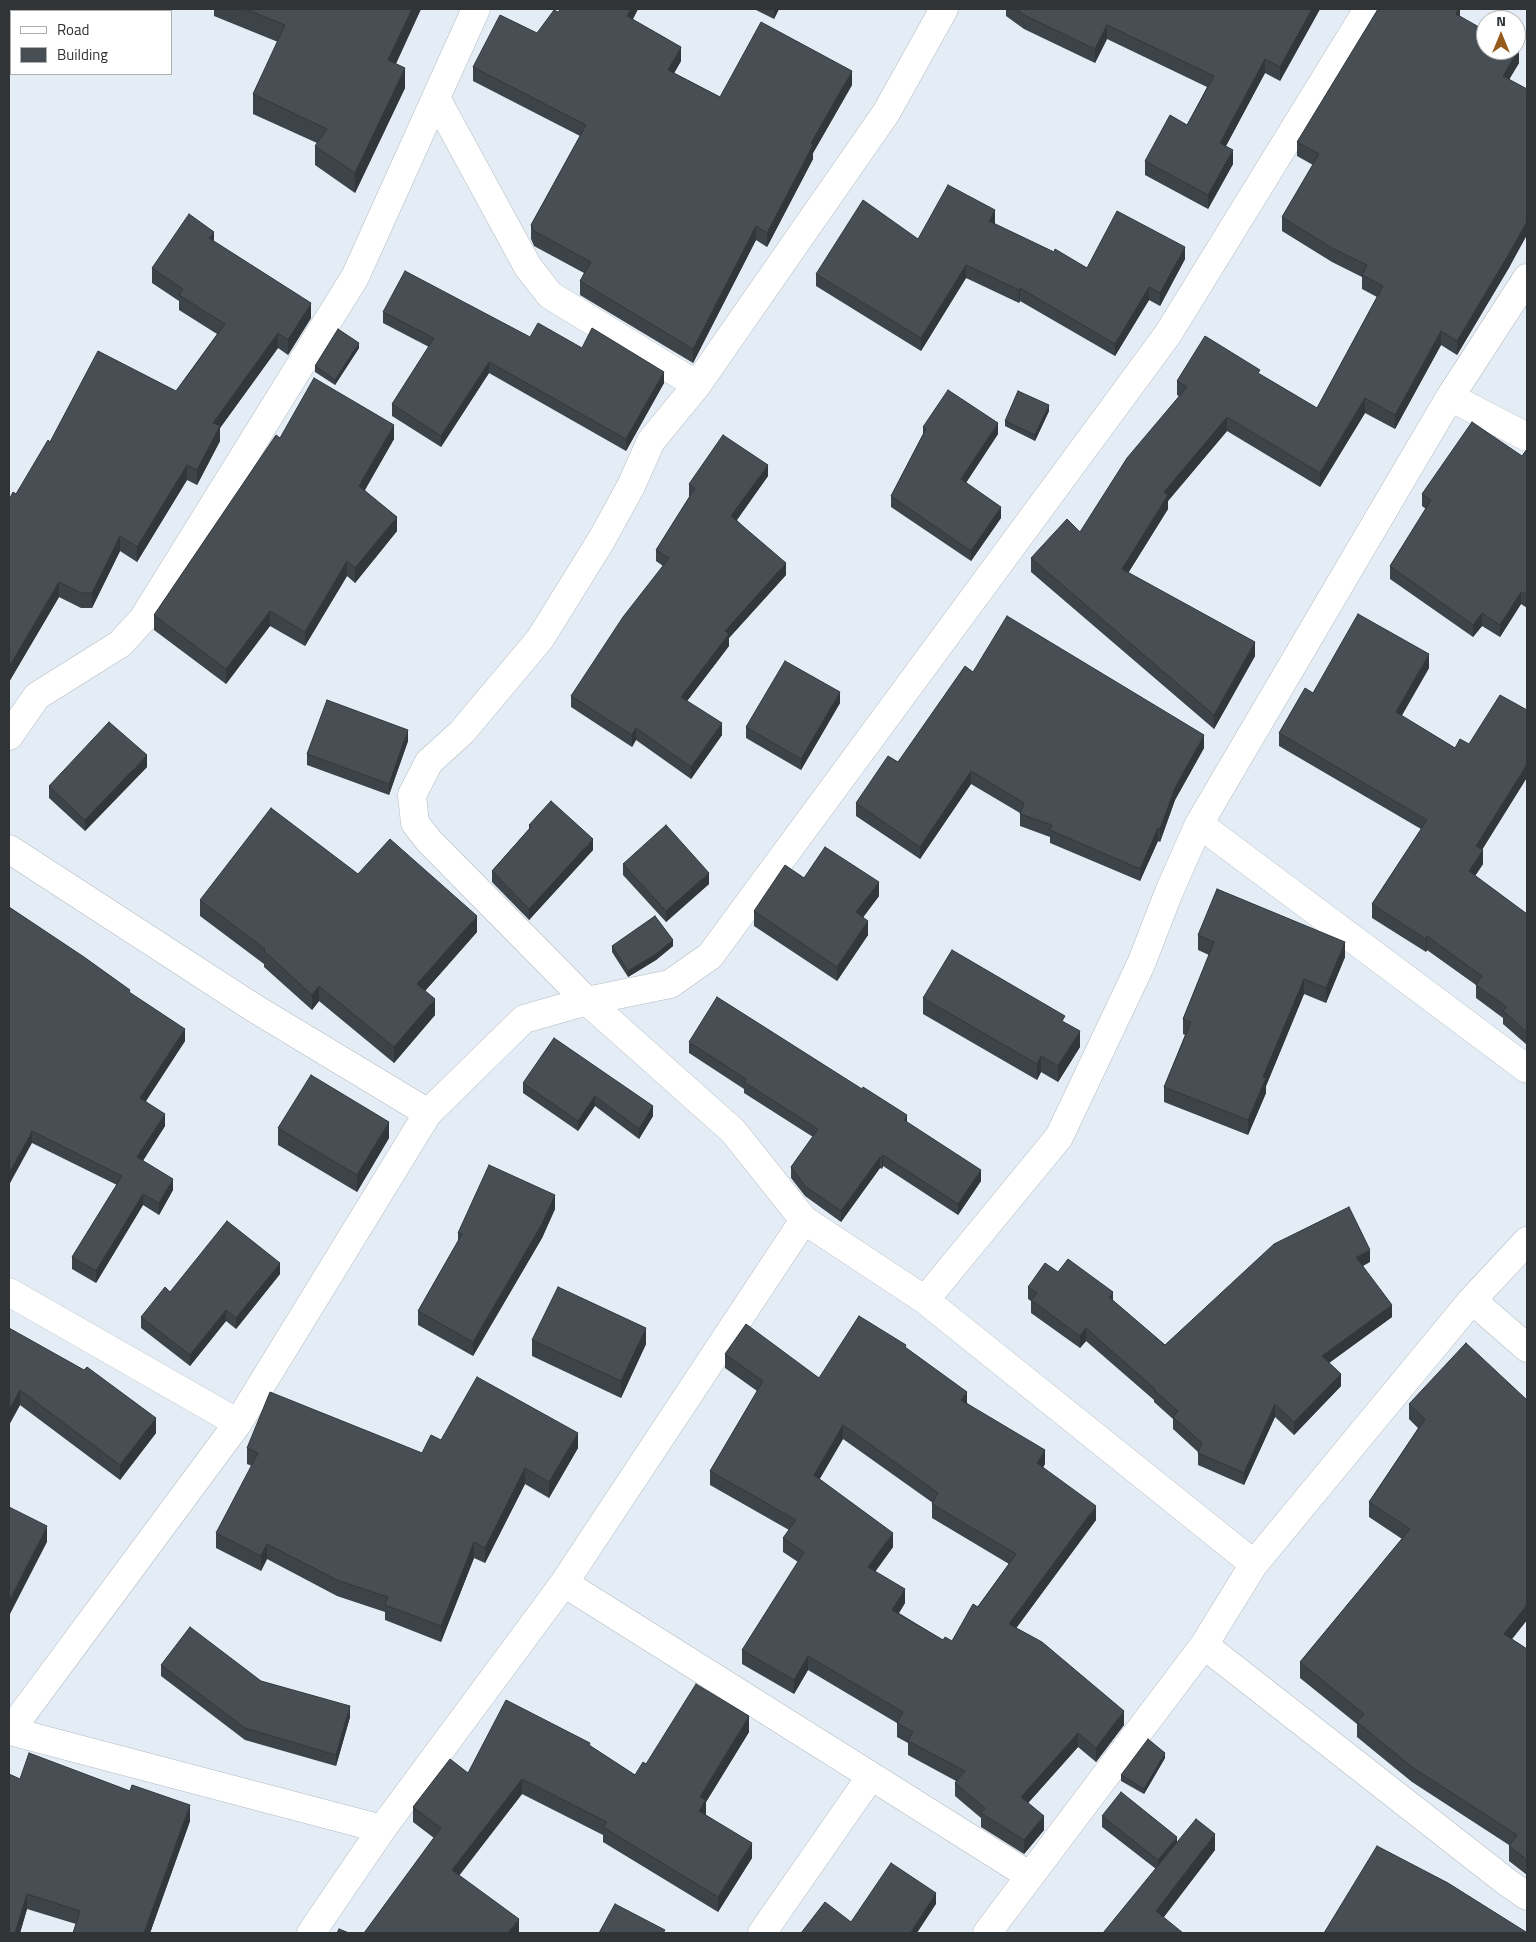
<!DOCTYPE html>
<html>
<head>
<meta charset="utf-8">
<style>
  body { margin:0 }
  #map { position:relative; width:1536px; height:1942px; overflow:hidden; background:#e4edf5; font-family:"Titillium Web",sans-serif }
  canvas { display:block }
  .frame { position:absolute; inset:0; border:10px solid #313437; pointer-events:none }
  .legend { position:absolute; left:10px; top:10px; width:162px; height:65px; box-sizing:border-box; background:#fff; border:1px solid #adaeaf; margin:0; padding:6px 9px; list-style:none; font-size:15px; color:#313437 }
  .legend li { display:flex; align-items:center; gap:10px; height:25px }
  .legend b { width:25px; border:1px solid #adaeaf }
  .north { position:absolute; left:1476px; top:10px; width:50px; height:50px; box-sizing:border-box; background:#fff; border:1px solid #adaeaf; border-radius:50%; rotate:0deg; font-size:14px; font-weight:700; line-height:20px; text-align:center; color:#313437 }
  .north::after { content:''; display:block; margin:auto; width:18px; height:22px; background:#965a1c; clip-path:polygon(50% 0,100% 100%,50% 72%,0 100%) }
</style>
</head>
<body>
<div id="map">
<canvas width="1536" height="1942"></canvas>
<div class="frame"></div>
<ul class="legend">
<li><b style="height:6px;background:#fff"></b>Road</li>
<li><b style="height:14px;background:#474f55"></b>Building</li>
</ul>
<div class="north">N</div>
</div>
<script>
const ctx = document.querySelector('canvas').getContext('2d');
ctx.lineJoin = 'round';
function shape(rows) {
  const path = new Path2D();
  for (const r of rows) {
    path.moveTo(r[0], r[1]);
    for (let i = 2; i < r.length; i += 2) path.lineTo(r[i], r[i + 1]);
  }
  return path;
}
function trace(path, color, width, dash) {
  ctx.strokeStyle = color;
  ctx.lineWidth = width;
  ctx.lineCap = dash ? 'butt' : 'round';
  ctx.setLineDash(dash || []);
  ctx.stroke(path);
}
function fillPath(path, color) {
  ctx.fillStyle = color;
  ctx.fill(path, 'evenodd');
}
const minor = shape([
  [944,9,886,113,697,385,651,441,631,486,602,539,540,639,462,732,429,762,412,795,415,823,429,841,587,1001,733,1131,804,1220,925,1300,1254,1564],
  [436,98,528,267,550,295,697,385],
  [1450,397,1527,437],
  [9,736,37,696,120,644,143,619,355,277,476,9],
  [1199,824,1527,1069],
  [9,849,254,1008,428,1113],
  [9,1292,238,1423],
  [925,1300,1059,1137,1141,964,1169,892,1199,824,1450,397,1527,278],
  [1472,1300,1527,1348],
  [564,1583,1030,1876],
  [1204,1645,1508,1883,1527,1896],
  [9,1731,10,1731,238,1423,428,1113,524,1019,587,1001,670,984,710,956,1168,334,1368,9],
  [10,1731,382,1829],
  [311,1933,382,1829,564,1583,804,1220],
  [762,1933,871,1776],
  [987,1933,1204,1645,1254,1564,1472,1300,1527,1241]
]);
const wall = shape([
  [214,9,421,9,396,64,405,88,355,193,315,165,315,146,317,143,253,114,253,94,278,42,214,16],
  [638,9,633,19,681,61,674,73,720,97,852,85,813,153,813,159,767,247,756,240,693,363,580,295,580,281,584,273,534,246,531,239,531,225,580,136,473,81,473,67,537,33,558,12],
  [754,9,779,9,774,19],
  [1006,9,1320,9,1280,81,1265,73,1226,146,1233,164,1208,209,1145,175,1145,161,1187,125,1207,87,1107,39,1095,63,1024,29,1006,16],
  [1460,9,1460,16,1519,63,1509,79,1510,266,1457,355,1441,345,1395,429,1365,413,1320,487,1227,431,1168,501,1168,509,1128,573,1255,656,1214,729,1031,572,1031,558,1080,532,1179,396,1177,395,1177,381,1260,375,1317,408,1377,297,1362,289,1362,277,1332,262,1282,231,1282,217,1313,165,1297,156,1297,142],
  [995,223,994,224,1087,268,1185,259,1160,306,1149,300,1115,356,1020,301,1019,303,966,278,921,351,816,286,816,274,918,239],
  [214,241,311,318,288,355,278,348,220,428,220,441,197,485,187,480,137,562,120,551,92,608,81,608,59,597,9,682,9,500,16,494,50,442,176,391,217,334,179,310,179,301,152,283,152,268],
  [383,312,530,337,582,348,664,383,626,451,489,373,441,447,392,416,392,404,429,347,383,323],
  [359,348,335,385,315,372,315,366],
  [1049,411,1035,441,1005,426,1005,421],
  [923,427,998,434,966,483,1001,518,971,561,891,507,891,496,923,434],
  [280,438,394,439,365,490,397,531,355,583,347,576,305,646,270,626,226,684,154,630,154,615],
  [1527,449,1527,608,1521,604,1500,637,1482,626,1473,637,1390,579,1390,566,1426,509,1422,506,1422,494,1522,456],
  [768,476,737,520,786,575,729,638,729,646,687,701,722,735,691,779,636,740,632,747,571,707,571,696,663,566,656,561,656,550,690,496,689,496,689,484],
  [1429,668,1401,716,1455,748,1469,744,1527,710,1527,780,1526,779,1482,850,1483,864,1475,876,1527,914,1527,1045,1503,1024,1503,1018,1476,998,1476,985,1427,950,1426,952,1372,918,1372,904,1421,829,1279,746,1279,733,1313,693],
  [973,672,1204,748,1175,800,1160,842,1158,841,1140,881,1050,843,1050,837,1020,826,1020,813,971,784,920,859,856,816,856,803,898,762],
  [840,703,801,770,746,738,746,727],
  [408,741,389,795,307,765,307,754],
  [147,767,85,831,49,798,49,786],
  [529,825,593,850,529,920,492,882,492,871,529,829],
  [623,864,709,884,666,922,623,875],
  [358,874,477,932,425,991,435,1015,394,1063,319,1001,312,1010,264,967,264,964,200,916,200,900],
  [804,878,879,896,863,917,868,935,837,981,754,926,754,911],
  [9,907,130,993,185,1041,146,1101,165,1126,143,1161,173,1190,159,1215,143,1205,96,1283,72,1269,72,1257,117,1185,32,1143],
  [1198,935,1345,957,1326,1003,1304,994,1266,1086,1266,1093,1248,1135,1164,1102,1164,1087,1185,1035,1183,1034,1183,1019,1209,955,1198,950],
  [612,946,673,946,656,960,628,977,612,952],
  [923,998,1080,1047,1058,1082,1041,1072,1037,1080,923,1014],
  [689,1042,907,1122,981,1181,958,1215,883,1166,882,1169,880,1168,841,1222,805,1196,791,1178,791,1167,813,1137,744,1093,744,1089,689,1053],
  [523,1083,653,1106,653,1116,639,1139,595,1106,578,1131,523,1093],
  [278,1128,389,1138,357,1192,278,1145],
  [555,1209,542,1238,473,1356,418,1325,418,1311,458,1241,458,1233],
  [1370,1262,1363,1266,1392,1317,1329,1363,1341,1386,1294,1435,1275,1417,1244,1485,1198,1465,1198,1452,1173,1429,1173,1419,1154,1402,1154,1400,1086,1341,1080,1348,1031,1313,1031,1301,1028,1299,1028,1287,1058,1272,1113,1301,1165,1345],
  [280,1274,236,1329,226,1321,190,1366,141,1328,141,1317,170,1292],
  [9,1328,156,1433,120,1480,20,1405,9,1425],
  [532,1340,646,1344,621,1398,532,1356],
  [906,1348,967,1403,1045,1464,1043,1467,1096,1520,1016,1628,1124,1725,1096,1762,1078,1747,1028,1803,1044,1830,1024,1854,981,1827,981,1818,955,1796,955,1783,956,1781,908,1755,908,1743,897,1737,897,1723,808,1670,794,1694,742,1664,742,1650,798,1562,783,1552,783,1538,789,1530,710,1485,710,1471,757,1391,725,1368,725,1354,819,1378],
  [843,1439,933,1503,932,1504,932,1518,1009,1564,952,1641,943,1640,899,1613,905,1603,875,1572,893,1547,819,1479],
  [1527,1400,1527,1620,1512,1639,1527,1649,1527,1875,1509,1861,1509,1845,1412,1782,1357,1737,1357,1724,1300,1678,1300,1662,1402,1539,1369,1517,1369,1502,1418,1428,1409,1419,1409,1404],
  [441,1440,578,1448,549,1498,525,1484,485,1563,474,1558,441,1642,385,1620,385,1612,337,1596,267,1559,261,1571,216,1548,216,1533,252,1466,247,1464,247,1448,422,1453],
  [161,1665,261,1681,350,1717,336,1766,245,1740,161,1676],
  [749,1732,706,1802,706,1815,752,1858,718,1912,603,1842,603,1835,522,1794,459,1875,519,1933,364,1933,434,1838,413,1822,413,1807,468,1773,590,1746,635,1775,646,1764],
  [1165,1758,1144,1794,1121,1781,1121,1775],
  [20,1779,190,1821,150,1933,73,1933,76,1924,27,1909,20,1933,9,1933],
  [1102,1816,1177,1842,1215,1850,1164,1917,1103,1933,1156,1869,1102,1827]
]);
const shadedWall = shape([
  [412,9,421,9,388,80,388,60],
  [631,9,638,9,627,30,627,16],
  [774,9,779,9,774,19],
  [1312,9,1320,9,1280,81,1280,67],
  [1458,9,1460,9,1460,20,1456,14],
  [1107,25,1107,39,1095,63,1095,49],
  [681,47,681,61,668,84,668,70],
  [1519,49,1519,63,1503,90,1503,76],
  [1265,59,1265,73,1220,157,1220,143],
  [405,68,405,88,355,193,355,173],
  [852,71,852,85,813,153,813,159,767,247,767,233,811,143],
  [1233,150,1233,164,1208,209,1208,195],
  [995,210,995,223,989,234,989,221],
  [1527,221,1527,235,1510,266,1457,355,1457,341],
  [756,226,756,240,693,363,693,349],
  [214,232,214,247,209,238],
  [1185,247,1185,259,1160,306,1160,293],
  [966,265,966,278,921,351,921,338],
  [1149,287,1149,300,1115,356,1115,344],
  [1020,288,1020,301,1019,303,1019,290],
  [311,303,311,318,288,355,288,340],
  [1441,331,1441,345,1395,429,1395,415],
  [278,333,278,348,220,428,220,441,197,485,197,470,213,423],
  [359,343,359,348,335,385,335,380],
  [489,362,489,373,441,447,441,436],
  [664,372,664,383,626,451,626,439],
  [1365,398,1365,413,1320,487,1320,473],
  [1049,405,1049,411,1035,441,1035,435],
  [1227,417,1227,431,1168,501,1168,509,1122,583,1122,569,1164,492],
  [998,423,998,434,961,490,961,479],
  [394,425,394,439,359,500,359,486],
  [187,465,187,480,137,562,137,547],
  [768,465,768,476,731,528,731,516],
  [1001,507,1001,518,971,561,971,551],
  [397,517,397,531,355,583,355,568],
  [120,536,120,551,92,608,92,593],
  [347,561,347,576,305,646,305,632],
  [786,563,786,575,729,638,729,646,681,709,681,697,725,631],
  [59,582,59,597,9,682,9,667],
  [1521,592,1521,604,1500,637,1500,625],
  [270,611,270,626,226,684,226,669],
  [1482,613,1482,626,1473,637,1473,625],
  [1255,642,1255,656,1214,729,1214,715],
  [1429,654,1429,668,1396,726,1396,712],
  [840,692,840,703,801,770,801,759],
  [722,723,722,735,691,779,691,767],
  [636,728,636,740,632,747,632,735],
  [408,730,408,741,389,795,389,784],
  [1204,735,1204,748,1175,800,1160,842,1160,829,1175,788],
  [147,755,147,767,85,831,85,820],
  [1526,766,1526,779,1476,859,1476,846],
  [971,771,971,784,920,859,920,847],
  [1158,828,1158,841,1140,881,1140,869],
  [593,839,593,850,529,920,529,909],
  [1483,850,1483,864,1469,885,1469,871],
  [709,873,709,884,666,922,666,911],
  [879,882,879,896,856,927,856,912],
  [477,916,477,932,417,1000,417,984],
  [868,921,868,935,837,981,837,967],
  [1427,936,1427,950,1426,952,1426,939],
  [673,940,673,946,656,960,628,977,628,971],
  [1345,942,1345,957,1326,1003,1326,988],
  [1304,979,1304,994,1266,1086,1266,1093,1248,1135,1248,1120,1263,1077],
  [319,986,319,1001,312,1010,312,995],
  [435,999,435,1015,394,1063,394,1047],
  [185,1029,185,1041,140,1110,140,1098],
  [1080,1031,1080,1047,1058,1082,1058,1066],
  [1041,1056,1041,1072,1037,1080,1037,1064],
  [595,1096,595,1106,578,1131,578,1121],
  [653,1106,653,1116,639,1139,639,1129],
  [165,1114,165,1126,137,1169,137,1157],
  [907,1115,907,1126,904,1120],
  [389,1122,389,1138,357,1192,357,1175],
  [32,1131,32,1143,9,1185,9,1173],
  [883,1155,883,1166,882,1169,882,1158],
  [880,1157,880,1168,841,1222,841,1211],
  [981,1170,981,1181,958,1215,958,1204],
  [173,1179,173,1190,159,1215,159,1203],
  [143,1194,143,1205,96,1283,96,1271],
  [555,1195,555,1209,542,1238,473,1356,473,1342],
  [1370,1250,1370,1262,1356,1269,1356,1257],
  [280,1263,280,1274,236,1329,236,1318],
  [1113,1292,1113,1304,1109,1297],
  [1392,1305,1392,1317,1322,1368,1322,1356],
  [226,1310,226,1321,190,1366,190,1355],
  [646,1328,646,1344,621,1398,621,1381],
  [1086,1328,1086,1341,1080,1348,1080,1336],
  [1341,1374,1341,1386,1294,1435,1294,1422],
  [20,1390,20,1405,9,1425,9,1410],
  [967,1392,967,1406,961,1400],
  [1275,1404,1275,1417,1244,1485,1244,1473],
  [156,1418,156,1433,120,1480,120,1465],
  [843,1425,843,1439,814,1489,814,1475],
  [578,1433,578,1448,549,1498,549,1482],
  [1045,1450,1045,1464,1037,1477,1037,1463],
  [525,1468,525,1484,485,1563,485,1548],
  [1096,1506,1096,1520,1009,1638,1009,1624],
  [47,1526,47,1542,10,1614,10,1622,9,1625,9,1601],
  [893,1533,893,1547,868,1581,868,1567],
  [474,1542,474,1558,441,1642,441,1626],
  [267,1544,267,1559,261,1571,261,1556],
  [905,1589,905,1603,892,1624,892,1610],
  [1527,1605,1527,1620,1504,1649,1504,1634],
  [808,1656,808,1670,794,1694,794,1680],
  [350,1706,350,1717,336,1766,336,1755],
  [1124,1711,1124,1725,1096,1762,1096,1748],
  [749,1716,749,1732,706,1802,706,1815,699,1826,700,1797],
  [1078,1733,1078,1747,1021,1811,1021,1797],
  [1165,1753,1165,1758,1144,1794,1144,1789],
  [522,1779,522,1794,452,1885,452,1870],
  [190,1805,190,1821,150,1933,144,1933],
  [1044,1816,1044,1830,1024,1854,1024,1840],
  [1215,1834,1215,1850,1156,1927,1156,1911],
  [1177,1837,1177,1848,1158,1871,1158,1860],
  [752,1843,752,1858,718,1912,718,1897],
  [936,1893,936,1904,917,1933,910,1933],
  [27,1894,27,1909,20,1933,15,1933],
  [519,1919,519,1933,508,1933]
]);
const building = shape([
  [245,9,412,9,388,60,405,68,355,173,315,146,327,129,253,94,285,25,245,9],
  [561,9,631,9,627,16,681,47,668,70,720,97,761,22,852,71,811,143,813,145,767,233,756,226,693,349,580,281,591,262,534,231,531,225,586,125,473,67,500,15,537,33,554,10,558,12,561,9],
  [1016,9,1312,9,1280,67,1265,59,1220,143,1233,150,1208,195,1145,161,1170,115,1187,125,1214,76,1107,25,1095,49,1024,15,1016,9],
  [1378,9,1458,9,1456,14,1486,31,1486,50,1516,50,1516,47,1519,49,1503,76,1527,89,1527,221,1510,252,1457,341,1441,331,1395,415,1365,398,1320,473,1227,417,1164,492,1168,495,1122,569,1255,642,1214,715,1031,558,1067,519,1080,532,1127,458,1187,387,1177,381,1205,336,1260,370,1258,373,1317,408,1383,286,1362,275,1367,265,1332,248,1282,217,1319,154,1297,142,1378,9],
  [948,185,995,210,989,221,1054,252,1055,249,1087,268,1117,211,1185,247,1160,293,1149,287,1115,344,1020,288,1019,290,966,265,921,338,816,274,863,200,918,239,948,185],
  [189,214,214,232,209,238,311,303,288,340,278,333,213,423,220,426,197,470,187,465,137,547,120,536,92,593,81,593,59,582,9,667,9,500,13,492,16,494,48,440,50,442,98,351,176,391,225,324,179,295,183,289,152,268,189,214],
  [405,271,530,337,538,323,582,348,592,328,664,372,626,439,489,362,441,436,392,404,434,338,383,312,405,271],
  [338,329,359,343,335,380,315,366,338,329],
  [314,378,394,425,359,486,397,517,355,568,347,561,305,632,270,611,226,669,154,615,276,435,280,438,314,378],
  [948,390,998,423,961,479,1001,507,971,551,891,496,926,429,923,427,948,390],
  [1018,391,1049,405,1035,435,1005,421,1018,391],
  [1472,422,1522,456,1527,449,1527,595,1521,592,1500,625,1482,613,1473,625,1390,566,1431,500,1422,494,1472,422],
  [723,435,768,465,731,516,786,563,725,631,729,634,681,697,722,723,691,767,636,728,632,735,571,696,623,617,669,558,656,550,695,488,689,484,723,435],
  [1358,614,1429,654,1396,712,1455,748,1460,739,1469,744,1500,695,1527,710,1527,767,1526,766,1476,846,1483,850,1469,871,1527,914,1527,1032,1503,1011,1507,1007,1476,985,1482,976,1427,936,1426,939,1372,904,1427,820,1279,733,1305,688,1313,693,1358,614],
  [1007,616,1204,735,1175,788,1160,829,1158,828,1140,869,1050,830,1052,825,1020,814,1024,803,971,771,920,847,856,803,888,756,898,762,965,666,973,672,1007,616],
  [785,661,840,692,801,759,746,727,785,661],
  [327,700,408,730,389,784,307,754,327,700],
  [109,722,147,755,85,820,49,786,109,722],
  [551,801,593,839,529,909,492,871,531,827,529,825,551,801],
  [271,808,358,874,390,839,477,916,417,984,435,999,394,1047,319,986,312,995,264,951,265,949,200,900,271,808],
  [666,825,709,873,666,911,623,864,666,825],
  [825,847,879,882,856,912,868,921,837,967,754,911,785,865,804,878,825,847],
  [1217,889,1345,942,1326,988,1304,979,1263,1077,1266,1078,1248,1120,1164,1087,1191,1022,1183,1019,1214,942,1198,935,1217,889],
  [9,907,84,957,130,990,129,992,185,1029,140,1098,165,1114,137,1157,173,1179,159,1203,143,1194,96,1271,72,1257,122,1176,32,1131,9,1173,9,907],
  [655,916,673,940,656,954,628,971,612,946,655,916],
  [952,950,1065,1016,1062,1021,1080,1031,1058,1066,1041,1056,1037,1064,923,998,952,950],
  [717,997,862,1089,863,1087,907,1115,904,1120,981,1170,958,1204,883,1155,882,1158,880,1157,841,1211,805,1186,791,1167,818,1129,744,1082,746,1079,689,1042,717,997],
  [554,1038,653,1106,639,1129,595,1096,578,1121,523,1083,554,1038],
  [311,1075,389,1122,357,1175,278,1128,311,1075],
  [489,1165,555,1195,542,1224,473,1342,418,1311,462,1234,458,1233,489,1165],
  [1349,1207,1370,1250,1356,1257,1392,1305,1322,1356,1341,1374,1294,1422,1275,1404,1244,1473,1198,1453,1202,1443,1173,1417,1178,1411,1154,1390,1155,1389,1086,1328,1080,1336,1031,1300,1037,1293,1028,1287,1045,1263,1058,1272,1068,1259,1113,1292,1109,1297,1165,1345,1274,1244,1349,1207],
  [227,1221,280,1263,236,1318,226,1310,190,1355,141,1317,165,1287,170,1292,227,1221],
  [558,1287,646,1328,621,1381,532,1340,558,1287],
  [859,1316,906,1345,905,1347,967,1392,961,1400,1045,1450,1037,1463,1096,1506,1009,1624,1042,1642,1124,1711,1096,1748,1078,1733,1021,1797,1044,1816,1024,1840,981,1813,985,1808,955,1783,965,1771,908,1741,913,1732,897,1723,903,1712,808,1656,794,1680,742,1650,804,1552,783,1538,796,1520,710,1471,763,1381,725,1354,746,1324,819,1378,859,1316],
  [843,1425,938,1493,932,1504,1016,1554,978,1607,973,1604,952,1641,945,1637,943,1640,892,1610,905,1589,868,1567,893,1533,814,1475,843,1425],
  [9,1328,84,1370,87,1367,156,1418,120,1465,20,1390,9,1410,9,1328],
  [1466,1343,1527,1400,1527,1605,1504,1634,1527,1649,1527,1860,1509,1846,1517,1835,1412,1767,1357,1722,1364,1714,1300,1662,1410,1529,1369,1502,1425,1419,1409,1404,1466,1343],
  [477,1377,578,1433,549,1482,525,1468,485,1548,474,1542,441,1626,385,1605,388,1597,337,1580,267,1544,261,1556,216,1533,258,1453,247,1448,270,1392,422,1453,431,1435,441,1440,477,1377],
  [9,1507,47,1526,9,1601,9,1507],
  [190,1627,261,1681,350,1706,336,1755,245,1728,161,1665,190,1627],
  [696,1684,749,1716,700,1797,706,1800,699,1811,752,1843,718,1897,603,1827,607,1822,522,1779,452,1870,519,1919,508,1933,364,1933,441,1828,413,1807,450,1759,468,1773,506,1700,590,1743,589,1745,635,1775,643,1762,646,1764,696,1684],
  [1148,1739,1165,1753,1144,1789,1121,1775,1148,1739],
  [29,1753,130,1791,132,1785,190,1805,144,1933,73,1933,80,1911,27,1894,15,1933,9,1933,9,1774,20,1779,29,1753],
  [1121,1792,1177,1837,1158,1860,1102,1816,1121,1792],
  [1196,1819,1215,1834,1156,1911,1183,1933,1103,1933,1196,1819],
  [1377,1846,1448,1883,1526,1932,1527,1930,1527,1933,1324,1933,1377,1846],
  [891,1863,936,1893,910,1933,801,1933,825,1902,851,1922,891,1863],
  [615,1904,665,1930,663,1933,599,1933,615,1904],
  [339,1929,349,1933,337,1933,339,1929]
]);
trace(minor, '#b3bbc3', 29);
trace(minor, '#fff', 28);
fillPath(wall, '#3d4449');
fillPath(shadedWall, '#32373c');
fillPath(building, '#474f55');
trace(building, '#32373c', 1);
</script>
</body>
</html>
